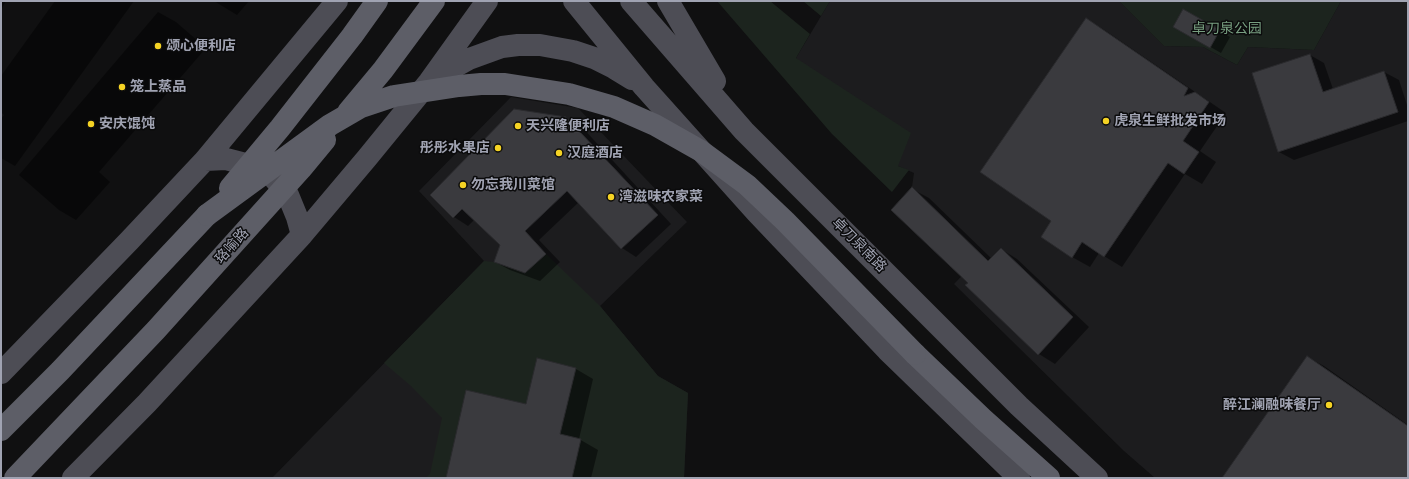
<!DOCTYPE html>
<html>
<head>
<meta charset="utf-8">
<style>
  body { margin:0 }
  #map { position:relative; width:1409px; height:479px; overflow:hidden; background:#101011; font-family:Karla,sans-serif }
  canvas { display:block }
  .frame { position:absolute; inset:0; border:2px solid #a0a3b2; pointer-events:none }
</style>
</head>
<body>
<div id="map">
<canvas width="1409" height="479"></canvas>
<div class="frame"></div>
</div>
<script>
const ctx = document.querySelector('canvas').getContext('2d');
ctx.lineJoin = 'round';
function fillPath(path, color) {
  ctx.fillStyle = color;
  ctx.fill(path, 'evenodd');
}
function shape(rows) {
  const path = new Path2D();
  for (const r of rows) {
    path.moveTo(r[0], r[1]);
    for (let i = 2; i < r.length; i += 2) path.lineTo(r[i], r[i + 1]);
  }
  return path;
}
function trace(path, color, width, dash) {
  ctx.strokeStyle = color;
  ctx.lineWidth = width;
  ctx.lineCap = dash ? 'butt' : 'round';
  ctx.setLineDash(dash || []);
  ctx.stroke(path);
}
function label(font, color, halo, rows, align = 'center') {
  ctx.font = font + ' Karla,"Noto Sans SC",sans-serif';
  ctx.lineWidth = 3;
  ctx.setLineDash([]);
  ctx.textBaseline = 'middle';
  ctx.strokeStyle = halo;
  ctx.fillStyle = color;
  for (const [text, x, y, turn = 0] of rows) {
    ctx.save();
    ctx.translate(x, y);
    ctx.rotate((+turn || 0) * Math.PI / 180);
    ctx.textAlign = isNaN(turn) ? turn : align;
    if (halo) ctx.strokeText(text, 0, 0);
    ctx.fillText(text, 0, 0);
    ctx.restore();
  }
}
const built = shape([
  [830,1,1119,1,1164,46,1203,47,1237,65,1248,47,1314,50,1341,1,1408,1,1408,478,1155,478,1124,451,954,284,982,255,912,187,914,173,898,166,796,58],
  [511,97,578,108,687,222,600,306,658,376,688,393,684,478,272,478,484,261,419,191]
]);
const green = shape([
  [717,1,770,1,810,34,796,58,911,133,898,166,909,170,892,192,832,134],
  [803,1,830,1,821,16],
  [1119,1,1341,1,1314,50,1248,47,1237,65,1203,47,1164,46],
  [546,254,600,306,658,376,688,393,684,478,426,478,430,474,442,418,411,386,384,363,484,261,494,262,525,273]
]);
const shadow = shape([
  [1,1,6,1,1,10],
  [55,1,134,1,15,166,1,158,1,119,4,115,1,112,1,76],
  [214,1,249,1,237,15],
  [1183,10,1230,37,1221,53,1174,26],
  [158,12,176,22,206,48,99,172,110,182,76,220,59,210,19,175],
  [1086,19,1103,29,1226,113,1200,151,1216,162,1202,184,1185,174,1122,267,1099,253,1090,267,1072,257,1053,221],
  [1310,55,1324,63,1333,89,1384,72,1399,80,1408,108,1408,121,1294,160,1279,152,1253,74],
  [566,118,581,126,671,224,636,257,622,248,579,202,539,240,560,262,540,281,510,270,495,262,501,245,475,219,468,226,454,217,432,195],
  [912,189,929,198,992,259,1001,249,1017,259,1089,327,1055,364,1039,354,969,283],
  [1307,357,1324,366,1408,425,1408,478,1223,478],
  [538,359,576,369,593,379,579,439,598,450,591,478,447,478,527,405]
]);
const building = shape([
  [1183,9,1220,30,1210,48,1173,27,1183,9],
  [1086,18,1188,88,1184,96,1195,92,1209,102,1183,141,1199,152,1184,174,1168,163,1104,257,1082,242,1072,258,1041,237,1051,221,980,172,1086,18],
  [1310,54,1323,92,1384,71,1398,112,1278,152,1252,73,1310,54],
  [514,109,566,117,658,215,621,249,567,191,525,231,546,254,525,273,494,262,500,245,462,209,453,218,430,195,514,109],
  [912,187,988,261,1001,248,1073,317,1038,355,965,285,968,283,891,210,912,187],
  [1307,356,1408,426,1408,478,1222,478,1307,356],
  [537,358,576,368,560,434,581,439,572,478,446,478,466,390,526,404,537,358]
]);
const major = shape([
  [574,1,644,87,756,212,887,350,1019,478],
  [631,1,744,131,1019,406,1097,478],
  [668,1,715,81],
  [435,78,469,59,502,47,518,45,540,45,573,51,594,58,614,68,632,79],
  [205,160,226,159,253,166,273,177,288,195,297,217,302,235],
  [1,373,129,241,205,160,337,1],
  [73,478,147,403,302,235,367,158,429,82,487,1]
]);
const highway = shape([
  [915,354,983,419,1049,478],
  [1,430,60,371,207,215]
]);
const highwayBridge = shape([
  [348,112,383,70,434,1],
  [230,188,280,128,352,36,377,1],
  [207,215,330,125,361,107,394,96,459,86,481,84,505,84,569,94,614,107,655,125,701,151,747,185,785,221,915,354],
  [15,478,156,330,301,169,325,140]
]);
const markers = [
  [158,46,4,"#f5d324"],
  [122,87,4,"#f5d324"],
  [1106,121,4,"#f5d324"],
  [91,124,4,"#f5d324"],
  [518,126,4,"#f5d324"],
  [498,148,4,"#f5d324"],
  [559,153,4,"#f5d324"],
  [463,185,4,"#f5d324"],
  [611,197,4,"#f5d324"],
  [1329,405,4,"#f5d324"]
];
const parkNames = [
  ["卓刀泉公园",1227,29]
];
const poiNames = [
  ["颂心便利店",166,46],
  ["笼上蒸品",130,87],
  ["虎泉生鲜批发市场",1114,121],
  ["安庆馄饨",99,124],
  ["天兴隆便利店",526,126],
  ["彤彤水果店",490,148,"right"],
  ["汉庭酒店",567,153],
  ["勿忘我川菜馆",471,185],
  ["湾滋味农家菜",619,197],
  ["醉江澜融味餐厅",1321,405,"right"]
];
const streetNames = [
  ["卓刀泉南路",859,245,45],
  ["珞喻路",232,246,-48]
];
fillPath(built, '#1c1c1e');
fillPath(green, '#1c241e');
fillPath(shadow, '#0007');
fillPath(building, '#3a3a3e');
trace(building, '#2a2a2d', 1);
trace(major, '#4d4d55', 22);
trace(highway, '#5d5e67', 22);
trace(highwayBridge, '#5d5e67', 22);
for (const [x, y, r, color] of markers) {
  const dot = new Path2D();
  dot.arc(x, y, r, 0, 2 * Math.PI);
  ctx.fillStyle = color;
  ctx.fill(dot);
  trace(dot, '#0b0b0c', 1.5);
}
label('14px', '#779e80', '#0b0b0c', parkNames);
label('bold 14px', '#a0a3b2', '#0b0b0c', poiNames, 'left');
label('14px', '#a0a3b2', '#0b0b0c', streetNames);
</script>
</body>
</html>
